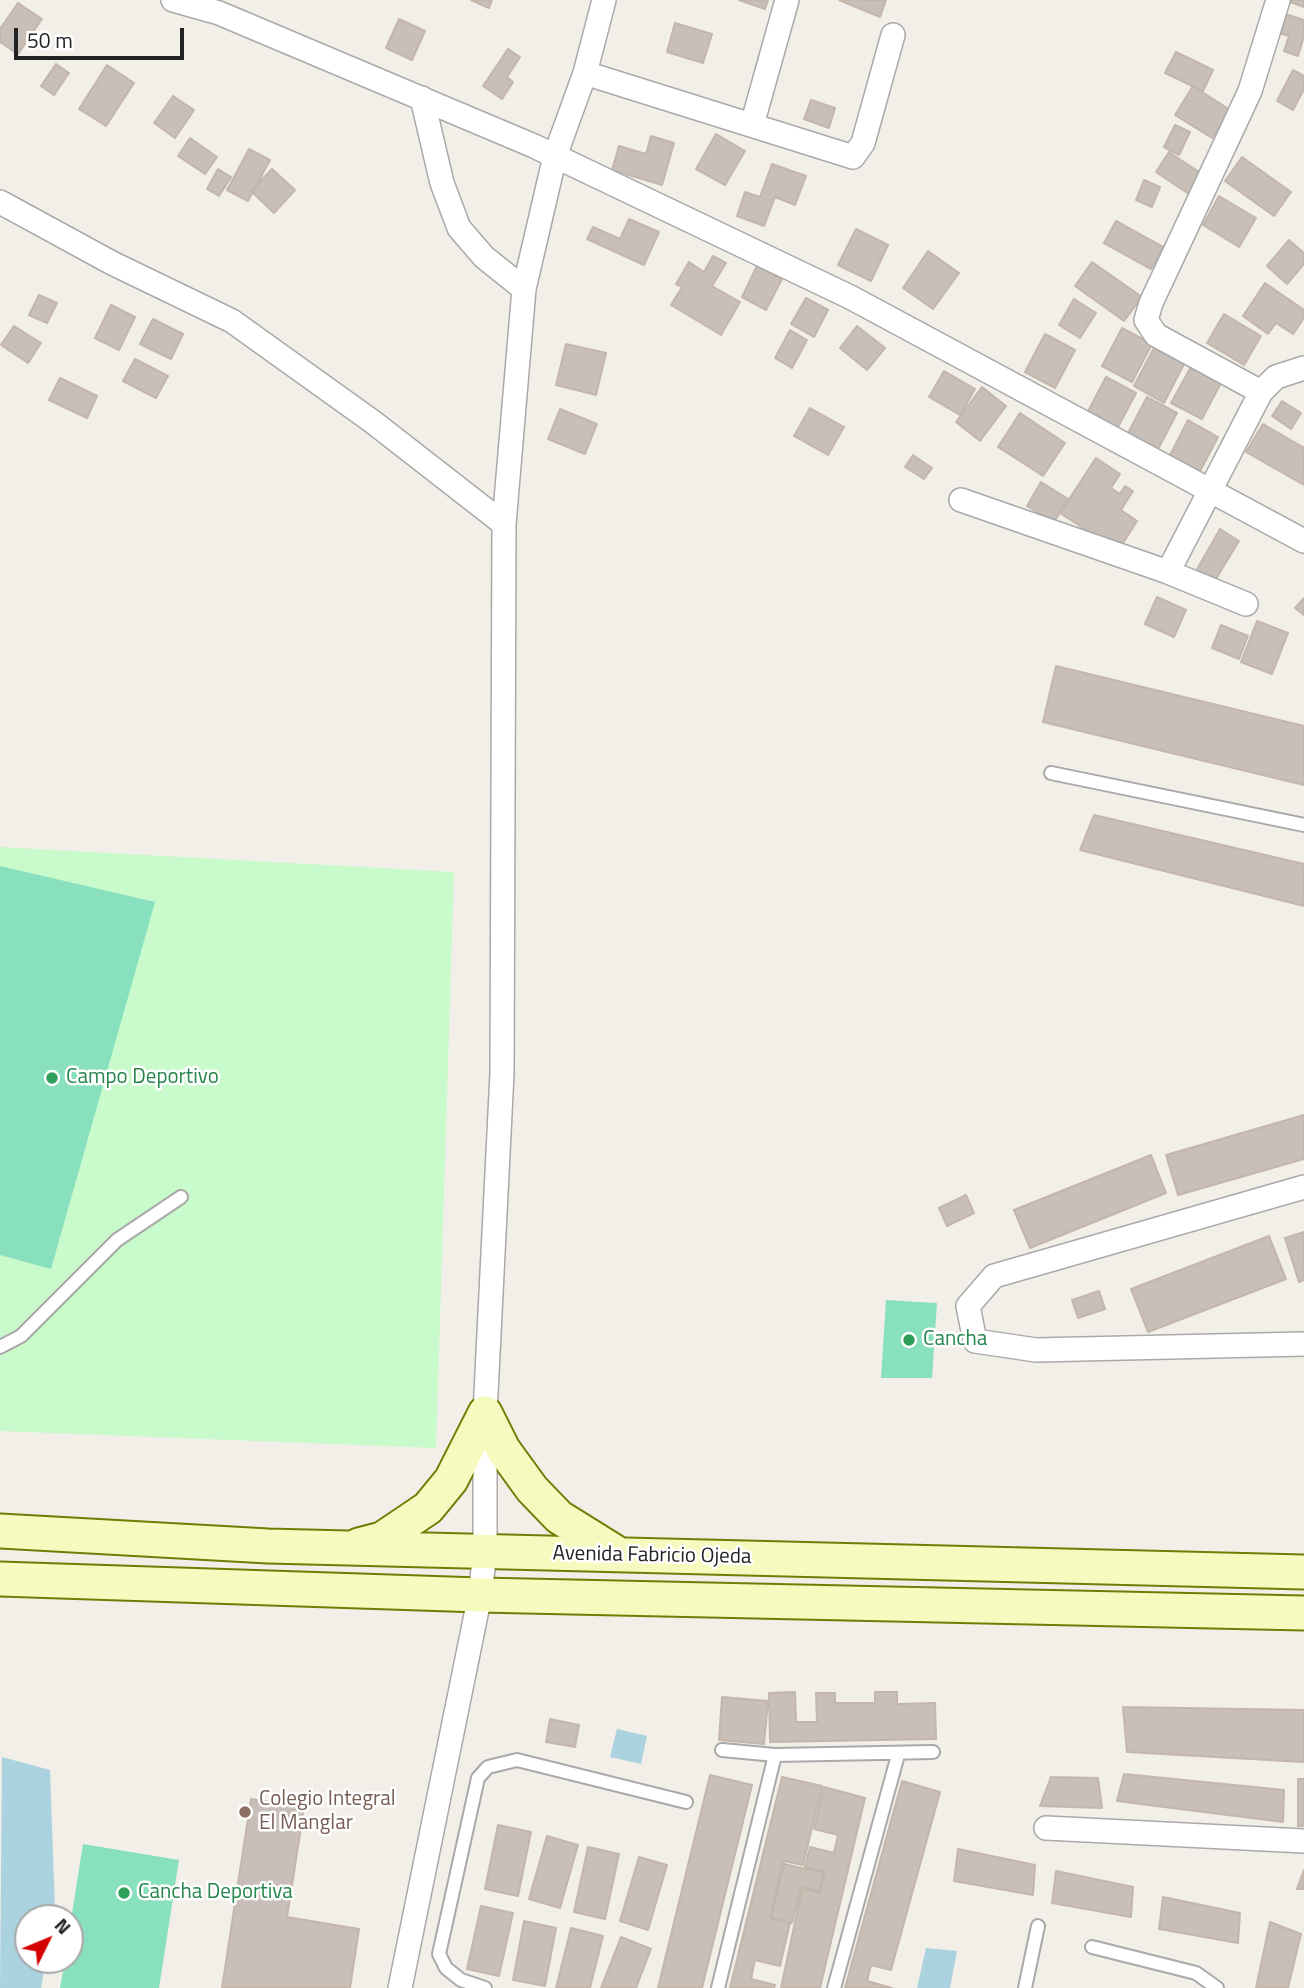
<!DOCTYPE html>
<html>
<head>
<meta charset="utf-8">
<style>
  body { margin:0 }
  #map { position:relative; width:1304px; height:1988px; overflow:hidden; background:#f2efe9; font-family:"Titillium Web",sans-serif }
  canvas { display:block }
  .north { position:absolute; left:14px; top:1904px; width:70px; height:70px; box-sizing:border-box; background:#fff; border:2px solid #a7a7a7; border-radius:50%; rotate:47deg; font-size:19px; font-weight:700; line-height:28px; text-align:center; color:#222 }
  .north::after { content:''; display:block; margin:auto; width:24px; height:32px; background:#d40000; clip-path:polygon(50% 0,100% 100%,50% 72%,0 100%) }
  .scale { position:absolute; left:14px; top:28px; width:170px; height:32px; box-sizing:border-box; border:4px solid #222; border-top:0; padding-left:9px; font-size:21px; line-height:24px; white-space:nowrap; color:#222; -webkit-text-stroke:5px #fff; paint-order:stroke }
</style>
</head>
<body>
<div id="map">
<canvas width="1304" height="1988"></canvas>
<div class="north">N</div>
<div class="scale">50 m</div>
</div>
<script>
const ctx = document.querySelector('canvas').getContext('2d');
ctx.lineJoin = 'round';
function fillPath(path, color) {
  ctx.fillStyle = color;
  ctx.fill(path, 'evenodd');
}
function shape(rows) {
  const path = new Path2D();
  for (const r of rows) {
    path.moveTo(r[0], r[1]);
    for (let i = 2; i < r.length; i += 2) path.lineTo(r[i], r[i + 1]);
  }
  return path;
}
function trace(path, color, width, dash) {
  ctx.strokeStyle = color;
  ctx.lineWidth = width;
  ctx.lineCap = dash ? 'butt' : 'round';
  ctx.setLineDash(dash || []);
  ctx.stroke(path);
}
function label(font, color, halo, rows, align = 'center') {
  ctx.font = font + ' "Titillium Web",sans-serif';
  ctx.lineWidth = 5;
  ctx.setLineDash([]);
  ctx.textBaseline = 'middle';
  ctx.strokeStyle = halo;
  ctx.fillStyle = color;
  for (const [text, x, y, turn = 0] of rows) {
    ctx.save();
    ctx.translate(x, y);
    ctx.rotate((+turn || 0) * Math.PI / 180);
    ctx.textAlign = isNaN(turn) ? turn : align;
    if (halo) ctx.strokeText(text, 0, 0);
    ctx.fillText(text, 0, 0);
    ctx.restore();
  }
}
const park = shape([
  [0,847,454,872,436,1448,0,1431]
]);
const pitch = shape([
  [0,866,155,902,51,1269,0,1255],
  [886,1300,937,1303,932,1378,881,1378],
  [83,1844,179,1860,159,1988,60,1988,65,1960,70,1960,70,1926]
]);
const water = shape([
  [617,1729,647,1736,641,1764,610,1757],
  [2,1757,50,1770,55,1910,54,1918,28,1918,28,1960,46,1960,41,1988,0,1988],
  [926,1948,957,1951,950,1988,917,1988]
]);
const building = shape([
  [471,0,492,0,489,8,471,0],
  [739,0,768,0,765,9,739,0],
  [839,0,886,0,880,17,839,0],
  [1304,0,1304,7,1287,1,1287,0,1304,0],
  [18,3,42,19,18,54,0,42,0,29,18,3],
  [1282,13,1304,20,1304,36,1298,56,1284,51,1289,36,1276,32,1282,13],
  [399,19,425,31,412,60,386,48,399,19],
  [675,23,712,34,703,63,667,52,675,23],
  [508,49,520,57,507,77,513,82,502,99,483,86,508,49],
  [1176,52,1213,70,1203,91,1165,73,1176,52],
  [56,64,69,73,54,95,41,86,56,64],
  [107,65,134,83,106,126,79,109,107,65],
  [1293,70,1304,76,1304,89,1293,110,1277,101,1293,70],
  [1193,86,1230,110,1212,138,1175,115,1193,86],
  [173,96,194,110,175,138,154,123,173,96],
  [811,100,835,108,829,128,804,119,811,100],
  [1175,125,1190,132,1179,155,1164,147,1175,125],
  [716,134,745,151,725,185,696,169,716,134],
  [651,136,674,143,662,185,612,170,619,146,646,154,651,136],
  [190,138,217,157,205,174,178,156,190,138],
  [249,149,270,160,248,201,227,190,249,149],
  [1169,152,1202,174,1189,194,1156,172,1169,152],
  [1242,157,1291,192,1274,216,1225,181,1242,157],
  [772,164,806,176,795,205,775,197,764,226,737,216,745,192,760,197,772,164],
  [218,169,231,177,219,196,207,189,218,169],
  [272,169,295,190,274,213,251,191,272,169],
  [1144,180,1160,187,1152,207,1136,200,1144,180],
  [1219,196,1256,218,1239,247,1203,225,1219,196],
  [629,219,659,232,644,265,587,239,593,227,620,239,629,219],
  [1116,221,1163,247,1151,269,1104,243,1116,221],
  [856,229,888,245,871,281,838,265,856,229],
  [1289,240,1304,253,1304,264,1287,284,1267,266,1289,240],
  [928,251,959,273,933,309,903,288,928,251],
  [713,256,726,263,712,286,740,302,721,335,671,305,682,287,676,284,689,262,704,272,713,256],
  [1092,262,1142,297,1124,321,1075,286,1092,262],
  [757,266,782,279,766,310,742,297,757,266],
  [1265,283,1304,310,1304,318,1293,334,1276,323,1268,334,1243,316,1265,283],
  [39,295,57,303,47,323,29,315,39,295],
  [806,298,828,310,814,337,791,324,806,298],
  [1074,299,1096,313,1080,338,1059,325,1074,299],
  [111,305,135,317,119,350,95,338,111,305],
  [1224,314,1261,336,1244,365,1207,343,1224,314],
  [153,319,183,334,171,359,140,344,153,319],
  [14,326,41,343,28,363,1,345,14,326],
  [857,326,885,348,867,370,840,348,857,326],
  [1122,328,1152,344,1132,382,1102,366,1122,328],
  [790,330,807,340,792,368,775,358,790,330],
  [1045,334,1075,350,1055,388,1025,372,1045,334],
  [566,344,606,353,596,395,556,385,566,344],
  [1154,348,1184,364,1164,403,1134,386,1154,348],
  [135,359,168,376,156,398,123,381,135,359],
  [1192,365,1222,381,1202,419,1171,403,1192,365],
  [944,371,975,389,960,415,929,397,944,371],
  [1106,377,1136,393,1116,431,1086,415,1106,377],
  [60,378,97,396,87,418,49,400,60,378],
  [982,387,1006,406,980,441,956,422,982,387],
  [1147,397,1177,413,1157,451,1127,435,1147,397],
  [1282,401,1301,413,1291,429,1272,416,1282,401],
  [810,408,844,427,828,455,794,436,810,408],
  [560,409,597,424,585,454,548,439,560,409],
  [1020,413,1065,443,1043,476,998,447,1020,413],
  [1188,420,1218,437,1198,475,1168,459,1188,420],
  [1263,424,1304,448,1304,485,1246,452,1263,424],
  [913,455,932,468,924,479,905,467,913,455],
  [1096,458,1120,474,1111,488,1120,494,1125,486,1133,491,1121,510,1137,521,1118,551,1060,513,1096,458],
  [1041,482,1068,499,1054,522,1027,506,1041,482],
  [1220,529,1239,541,1214,582,1196,571,1220,529],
  [1157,597,1186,610,1174,637,1145,624,1157,597],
  [1304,598,1304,615,1295,608,1304,598],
  [1257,621,1288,633,1272,674,1241,662,1257,621],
  [1221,625,1248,636,1239,659,1212,648,1221,625],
  [1056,666,1304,726,1304,785,1043,722,1056,666],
  [1094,815,1304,864,1304,906,1080,850,1094,815],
  [1304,1115,1304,1159,1178,1195,1166,1155,1304,1115],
  [1151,1155,1166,1193,1030,1248,1014,1210,1151,1155],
  [966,1195,974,1213,947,1226,939,1208,966,1195],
  [1304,1232,1304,1280,1299,1282,1285,1238,1304,1232],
  [1269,1236,1286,1279,1148,1332,1131,1289,1269,1236],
  [1099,1291,1105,1309,1078,1318,1072,1300,1099,1291],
  [795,1692,796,1722,817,1722,816,1693,835,1693,835,1703,875,1703,875,1692,897,1692,897,1704,935,1703,936,1739,770,1742,769,1693,795,1692],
  [722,1697,768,1701,764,1744,719,1740,722,1697],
  [1123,1707,1304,1710,1304,1762,1127,1752,1123,1707],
  [550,1719,579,1725,575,1747,546,1742,550,1719],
  [1124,1774,1284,1790,1283,1822,1117,1801,1124,1774],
  [710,1775,752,1785,702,1988,658,1988,710,1775],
  [782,1777,822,1786,803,1865,783,1861,770,1918,790,1923,780,1966,755,1960,751,1979,775,1985,774,1988,730,1988,782,1777],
  [1051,1777,1098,1778,1102,1808,1040,1806,1051,1777],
  [1298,1779,1304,1779,1304,1826,1298,1826,1298,1779],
  [902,1781,940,1792,891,1970,871,1965,867,1981,892,1988,845,1988,902,1781],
  [824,1787,865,1798,820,1988,781,1988,802,1889,820,1893,825,1872,805,1867,810,1847,834,1853,838,1835,814,1829,824,1787],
  [251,1799,304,1808,287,1917,359,1929,350,1988,222,1988,251,1799],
  [498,1825,531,1832,518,1896,485,1889,498,1825],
  [547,1836,578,1845,560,1908,529,1899,547,1836],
  [588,1847,619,1854,605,1919,574,1912,588,1847],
  [958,1849,1035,1865,1033,1895,954,1881,958,1849],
  [639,1857,667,1865,648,1930,620,1921,639,1857],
  [784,1864,823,1873,819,1891,801,1887,792,1923,771,1918,784,1864],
  [1304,1870,1304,1889,1297,1889,1304,1870],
  [1056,1871,1133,1887,1131,1917,1052,1903,1056,1871],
  [1163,1897,1240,1913,1238,1943,1159,1929,1163,1897],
  [481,1906,513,1913,499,1976,467,1969,481,1906],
  [524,1921,556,1928,545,1986,513,1980,524,1921],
  [1270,1922,1301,1934,1288,1988,1256,1988,1270,1922],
  [571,1928,603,1936,590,1988,556,1988,571,1928],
  [621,1937,651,1949,636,1988,601,1988,621,1937]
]);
const lane = shape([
  [1051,773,1304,825],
  [0,1347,21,1336,117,1240,181,1197],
  [722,1750,775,1755,933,1752],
  [1092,1947,1196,1973,1217,1988],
  [485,1988,461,1980,446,1968,439,1954,478,1778,488,1767,517,1760,686,1802],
  [718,1988,775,1755],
  [834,1988,898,1755],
  [1025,1988,1038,1926]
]);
const street = shape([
  [173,0,219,13,534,146,850,297,1304,541],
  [585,73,853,157,863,143,893,35],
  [422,98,442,183,459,228,484,257,524,289],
  [752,125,787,0],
  [0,202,112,263,232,321,373,422,504,524],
  [1261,392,1156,335,1146,320,1151,303,1250,91,1278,0],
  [961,500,1168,572,1246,604],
  [1168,572,1261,392,1276,377,1304,368],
  [1304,1187,994,1276,968,1306,975,1341,1036,1350,1304,1344],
  [1046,1828,1304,1841],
  [400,1988,480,1595,485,1552,485,1413,502,1073,504,524,524,289,555,156,585,73,604,0]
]);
const secondary = shape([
  [485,1413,503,1449,532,1489,559,1517,620,1555],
  [0,1531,268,1546,1304,1572],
  [359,1545,382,1539,428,1508,451,1480,485,1413],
  [0,1579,480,1595,1304,1613]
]);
const markers = [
  [52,1078,7,"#2e9e5b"],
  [909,1340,7,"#2e9e5b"],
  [245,1812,7,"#8d6e63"],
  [124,1893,7,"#2e9e5b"]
];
const leisureNames = [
  ["Campo Deportivo",66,1078],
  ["Cancha",923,1340],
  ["Cancha Deportiva",138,1893]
];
const streetNames = [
  ["Avenida Fabricio Ojeda",652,1556,1]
];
const educationNames = [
  ["Colegio Integral",259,1800],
  ["El Manglar",259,1824]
];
fillPath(park, '#c8facc');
fillPath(pitch, '#88e0be');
fillPath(water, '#aad3df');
fillPath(building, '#c7bfb8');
trace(building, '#c4b6ab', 2);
trace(lane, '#a9a9a9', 16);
trace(street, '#a9a9a9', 26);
trace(secondary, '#707d05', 37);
trace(lane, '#fff', 12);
trace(street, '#fff', 23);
trace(secondary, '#f7fabf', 33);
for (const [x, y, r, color] of markers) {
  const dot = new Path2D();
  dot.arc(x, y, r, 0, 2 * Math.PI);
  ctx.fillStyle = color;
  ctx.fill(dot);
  trace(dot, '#fff', 2.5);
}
label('21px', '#27864d', '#fff', leisureNames, 'left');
label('21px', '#222', '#fff', streetNames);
label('21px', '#785e54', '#fff', educationNames, 'left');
</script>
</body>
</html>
